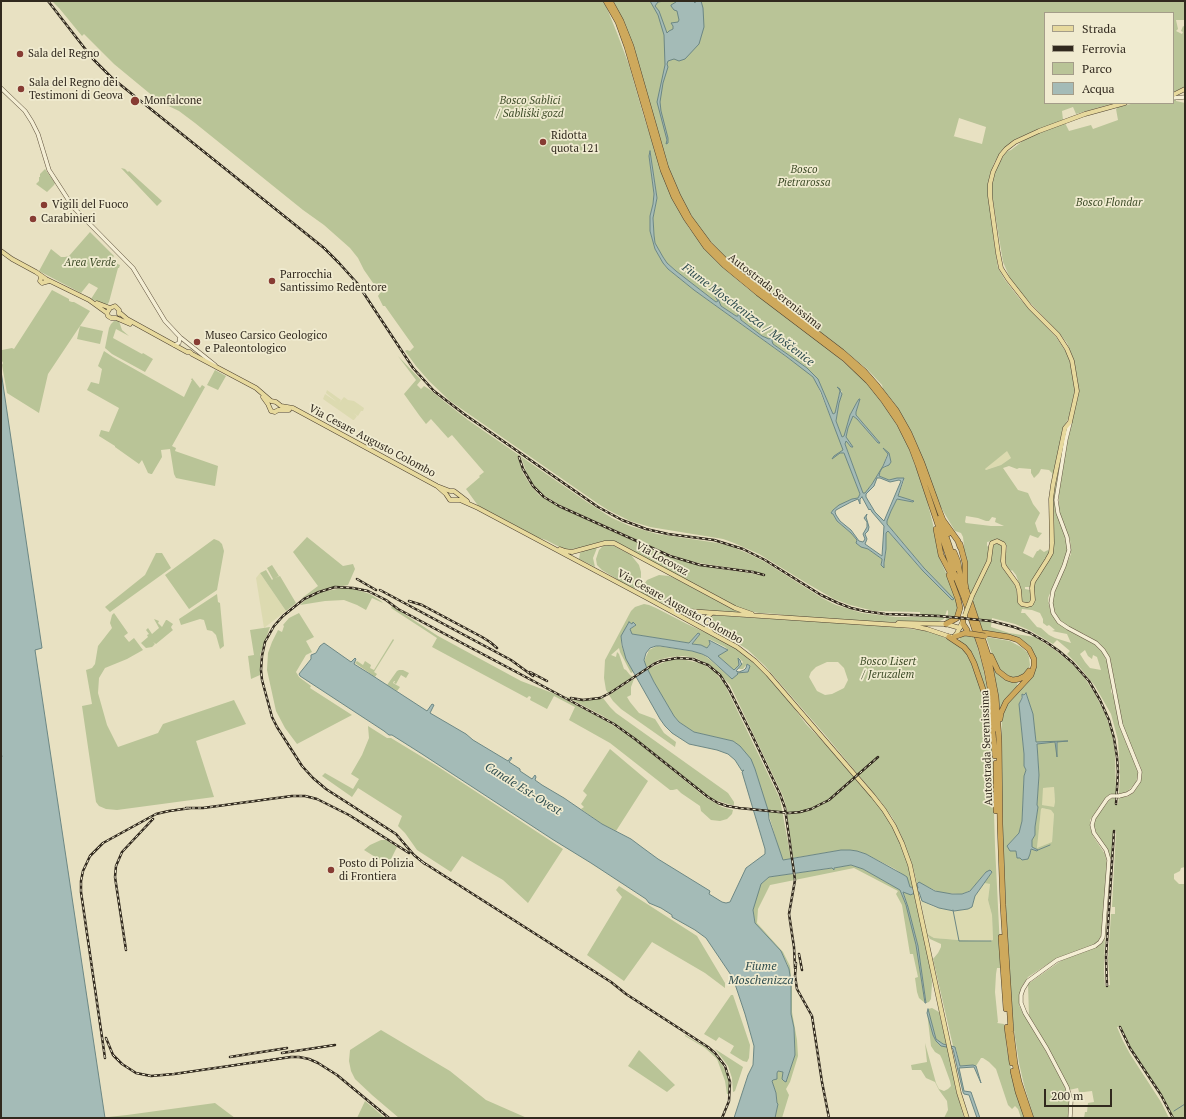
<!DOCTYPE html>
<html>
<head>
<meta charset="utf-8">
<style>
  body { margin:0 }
  #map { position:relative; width:1186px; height:1119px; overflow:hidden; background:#e8e1c2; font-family:"PT Serif",serif }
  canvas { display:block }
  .frame { position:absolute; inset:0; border:2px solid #31291e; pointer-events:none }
  .legend { position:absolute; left:1044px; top:12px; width:130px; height:92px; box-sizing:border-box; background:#f0ebd0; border:1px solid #a49d89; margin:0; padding:5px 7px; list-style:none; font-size:12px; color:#31291e }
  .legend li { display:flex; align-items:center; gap:8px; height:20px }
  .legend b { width:20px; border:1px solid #a49d89 }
  .scale { position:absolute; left:1044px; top:1089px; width:68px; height:18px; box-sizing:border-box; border:2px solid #31291e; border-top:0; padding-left:5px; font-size:12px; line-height:14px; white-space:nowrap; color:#31291e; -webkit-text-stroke:3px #f0ebd0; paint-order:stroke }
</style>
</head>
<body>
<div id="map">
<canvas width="1186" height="1119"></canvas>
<div class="frame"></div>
<ul class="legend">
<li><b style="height:5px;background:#e7d99d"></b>Strada</li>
<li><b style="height:5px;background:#31291e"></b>Ferrovia</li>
<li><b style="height:11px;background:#b9c497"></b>Parco</li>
<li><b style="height:11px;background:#a4bbb7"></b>Acqua</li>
</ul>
<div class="scale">200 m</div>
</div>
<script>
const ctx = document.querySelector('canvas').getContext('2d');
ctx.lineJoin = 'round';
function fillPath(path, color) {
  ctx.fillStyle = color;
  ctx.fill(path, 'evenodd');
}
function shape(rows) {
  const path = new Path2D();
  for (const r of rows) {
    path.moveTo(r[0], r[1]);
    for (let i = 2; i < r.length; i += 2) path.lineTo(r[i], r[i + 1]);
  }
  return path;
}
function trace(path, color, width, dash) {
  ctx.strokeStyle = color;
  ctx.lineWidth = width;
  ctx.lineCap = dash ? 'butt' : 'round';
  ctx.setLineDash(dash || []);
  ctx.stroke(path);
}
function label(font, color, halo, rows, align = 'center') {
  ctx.font = font + ' "PT Serif",serif';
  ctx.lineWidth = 3.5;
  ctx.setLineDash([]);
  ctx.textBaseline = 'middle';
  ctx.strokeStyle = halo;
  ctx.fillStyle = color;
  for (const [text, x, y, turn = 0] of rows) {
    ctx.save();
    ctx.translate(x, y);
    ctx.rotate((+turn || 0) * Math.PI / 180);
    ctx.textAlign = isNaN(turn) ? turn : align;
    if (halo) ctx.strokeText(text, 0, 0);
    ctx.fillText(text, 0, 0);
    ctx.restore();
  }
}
const farmland = shape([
  [327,390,341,400,339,403,344,397,348,400,354,401,364,408,363,411,361,411,358,416,353,413,357,416,354,420,353,420,323,399,325,394,337,402,326,393],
  [1007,450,1011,458,1001,465,986,470,985,469],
  [260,573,286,611,264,628,256,578],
  [1054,787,1055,802,1054,808,1042,805,1042,788],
  [1041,808,1051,810,1054,814,1052,842,1037,848],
  [984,883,990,884,988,900,992,915,993,940,989,941,958,940,934,938,927,934,919,892,922,901,934,907,954,911,968,909,973,904,975,896]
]);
const green = shape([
  [52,1,603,1,606,6,617,33,629,65,644,117,667,186,674,202,689,228,715,260,728,272,747,288,826,347,860,376,876,394,897,425,906,441,924,489,933,524,939,555,938,555,955,593,958,610,957,616,945,621,948,614,948,611,947,610,944,619,938,622,873,622,793,617,778,614,759,613,743,610,613,541,603,541,580,548,565,550,546,540,533,536,479,507,466,489,480,477,479,476,484,472,452,435,448,438,431,419,426,424,419,415,404,394,416,380,398,356,421,380,417,385,421,389,424,386,429,389,445,402,468,420,587,502,612,518,630,526,657,534,718,543,730,546,747,553,765,562,822,598,836,605,862,613,896,617,920,617,920,612,874,611,850,605,834,599,808,584,759,554,734,543,723,539,650,527,630,521,608,510,597,503,463,410,450,401,429,381,416,366,405,351,407,350,410,351,414,347,392,316,385,306,383,306,378,296,380,293,364,270,358,258,350,248,324,225,303,210,195,123,179,111,160,102,114,64,84,34,82,36,59,8],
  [650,151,657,198,653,218,654,235,655,243,663,257,667,263,676,271,716,302,718,301,715,296,716,294,721,306,736,316,738,316,739,311,736,308,735,302,737,304,737,307,740,310,740,316,741,320,762,336,769,339,773,338,772,341,773,344,807,368,819,382,833,414,835,413,840,390,842,392,841,396,839,403,836,421,842,437,844,436,850,415,857,402,860,399,856,412,856,415,879,442,878,443,857,419,853,416,848,428,846,437,852,448,847,442,846,441,845,444,863,493,865,493,872,484,882,468,887,455,888,454,889,455,891,462,886,467,882,468,879,476,889,480,893,479,904,480,898,497,913,500,914,502,897,499,891,511,887,521,887,524,924,568,953,599,953,600,923,571,887,530,886,533,886,549,884,565,881,565,882,560,882,559,868,549,861,547,856,542,857,540,851,533,837,521,833,514,831,513,833,510,842,504,852,499,858,498,860,494,845,454,840,452,844,450,816,382,813,377,806,371,694,290,668,269,663,263,655,249,650,231,650,216,653,204,654,194,649,156],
  [518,457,521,457,527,474,532,483,544,495,558,504,664,552,685,560,699,563,753,571,764,574,764,576,749,573,713,568,675,559,662,554,559,507,539,495,531,486,523,473],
  [613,1,1185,1,1185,20,1176,20,1178,29,1176,31,1182,34,1183,32,1181,31,1183,26,1185,27,1185,87,1173,92,1173,13,1045,13,1045,103,1114,103,1076,114,1073,107,1062,111,1063,120,1018,138,1011,143,999,155,994,163,991,172,988,185,993,222,993,235,998,268,1005,280,1019,298,1056,337,1068,355,1071,367,1075,390,1069,417,1064,427,1053,480,1052,473,1049,470,1041,469,1039,473,1034,478,1031,473,1031,469,1019,468,1017,469,1009,466,1003,468,1018,490,1028,493,1033,504,1040,513,1035,523,1038,532,1042,533,1038,538,1030,535,1023,553,1033,558,1037,551,1038,551,1040,549,1044,552,1048,550,1050,552,1047,559,1031,581,1030,587,1025,587,1025,589,1030,590,1031,599,1029,603,1025,603,1021,600,1019,583,1016,575,1012,570,1011,571,1006,565,1005,557,1007,547,1004,542,998,540,987,542,987,546,989,547,987,560,970,596,967,581,968,565,965,554,966,554,965,553,963,549,964,546,963,537,961,533,955,531,943,511,938,502,918,447,912,433,895,404,883,389,882,385,867,369,835,343,757,284,727,259,702,232,694,220,683,201,667,164,623,21],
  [959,118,986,127,982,144,953,136,954,136],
  [1007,451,1011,458,1001,465,986,470,985,469],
  [966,516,978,518,986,521,989,521,992,517,996,518,995,522,1004,526,991,526,966,523,965,522],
  [1173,99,1176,99,1176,101,1185,103,1185,867,1181,868,1180,871,1174,874,1174,879,1179,884,1185,884,1185,1118,1174,1118,1163,1097,1131,1049,1120,1026,1117,1027,1123,1041,1130,1054,1161,1102,1169,1118,1084,1118,1085,1112,1087,1112,1088,1103,1094,1102,1092,1091,1084,1092,1079,1092,1078,1088,1069,1090,1061,1072,1035,1025,1029,1016,1028,984,1062,960,1097,947,1104,940,1105,934,1104,971,1105,986,1110,985,1108,959,1111,914,1115,914,1115,907,1112,907,1116,831,1113,831,1111,865,1109,855,1106,848,1094,829,1093,824,1094,820,1110,799,1116,797,1115,798,1115,804,1118,804,1119,797,1127,797,1133,793,1139,785,1141,780,1142,774,1140,766,1123,727,1110,658,1105,650,1099,643,1084,634,1070,628,1060,620,1055,612,1052,604,1054,593,1071,554,1071,547,1070,540,1059,511,1059,486,1066,444,1075,405,1078,398,1078,382,1073,358,1067,343,1059,333,1018,290,1010,278,1003,262,991,189,993,178,998,165,1004,155,1006,152,1011,150,1028,137,1065,123,1069,131,1091,125,1093,129,1118,120,1116,109,1118,107,1135,103,1173,103],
  [121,168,125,169,128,172,129,171,162,201,157,206],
  [45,169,55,183,54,185,47,192,36,184,39,181,39,177,40,177,40,174],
  [90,232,114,256,111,260,115,263,120,265,119,268,118,268,109,302,107,305,91,299,98,288,89,283,81,293,39,271,51,249,61,257,65,257,69,256],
  [52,290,69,299,69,301,72,302,74,302,90,311,48,374,39,413,7,393,2,365,3,363,1,359,1,346,2,350,12,348,14,349],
  [114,321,119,321,122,330,129,336,116,329,113,338,142,354,143,353,153,359,145,372,112,354,105,348,109,328,111,324],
  [80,326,103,331,100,344,77,339],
  [104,351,113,357,184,397,192,380,191,380,192,378,200,388,202,385,205,387,172,446,176,448,175,451,218,466,215,486,176,478,174,474,170,449,161,450,162,457,152,474,151,474,148,473,142,460,139,464,115,447,115,446,99,436,101,430,109,432,119,408,87,390,91,382,99,384,102,369,98,366],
  [215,370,226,376,218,390,207,385],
  [1064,442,1055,501,1056,513,1065,534,1067,542,1067,554,1048,598,1049,606,1052,615,1058,623,1070,631,1096,645,1103,653,1107,662,1112,685,1111,692,1115,698,1122,733,1137,767,1138,774,1136,782,1131,788,1125,793,1119,794,1120,773,1118,740,1111,714,1095,686,1076,663,1067,654,1070,651,1057,640,1053,644,1031,631,1015,624,992,618,991,627,1009,633,1035,637,1055,650,1072,664,1084,677,1095,694,1105,714,1112,733,1115,753,1116,794,1111,794,1106,797,1090,820,1090,827,1093,836,1105,854,1107,864,1102,935,1100,940,1094,945,1057,958,1028,977,1021,988,1019,998,1019,1005,1022,1011,1043,1046,1065,1087,1069,1096,1070,1105,1069,1118,1034,1118,1024,1085,1019,1063,1013,1024,1007,941,1003,844,1001,751,1002,715,1006,705,1033,674,1033,652,1028,645,1018,638,983,631,979,624,977,613,972,599,990,562,993,545,998,543,1003,546,1002,563,1003,568,1016,587,1018,603,1021,606,1031,606,1035,601,1035,595,1033,589,1035,581,1051,556,1054,545,1053,499],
  [1022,609,1032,610,1040,613,1043,619,1043,623,1047,626,1049,625,1055,630,1052,631,1067,634,1071,643,1055,638,1049,635,1041,628,1037,627,1025,613,1021,613],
  [1085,650,1088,656,1092,659,1093,655,1097,657,1101,670,1090,668,1085,662,1080,654],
  [1026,693,1033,716,1036,742,1054,742,1039,743,1037,744,1039,775,1037,805,1038,807,1035,827,1035,835,1032,840,1032,847,1038,851,1031,849,1031,852,1022,860,1020,858,1017,858,1016,851,1010,850,1007,846,1019,833,1022,821,1024,776,1026,770,1024,766,1024,754,1019,704,1022,696],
  [1054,787,1055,802,1054,807,1042,805,1043,788],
  [1042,808,1051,810,1054,814,1052,842,1037,848,1041,809],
  [307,537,343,566,353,564,355,569,348,585,321,590,302,598,318,586,293,552],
  [214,539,219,541,222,544,224,551,217,590,189,609,165,575],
  [609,545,614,546,631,555,639,565,641,572,641,581,637,589,636,588,633,589,602,570,597,565,596,559,599,550,603,546],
  [596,546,597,548,593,558,595,567,579,559,580,553,583,551],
  [156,553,162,553,171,568,110,612,105,607,145,575],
  [272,565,279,576,275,578,280,576,296,603,286,611,260,573,266,570,272,580,273,579,267,568],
  [659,575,669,576,674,578,741,613,710,612,670,607,640,592,643,586,647,580],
  [348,587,370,594,381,601,383,603,372,598,366,610,357,605,344,600,325,601,300,605,305,600,321,592],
  [217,594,218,602,220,603,224,646,220,649,216,635,212,631,207,630,204,620,200,619,181,625,179,619],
  [644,604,649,605,656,608,687,624,713,636,733,646,754,661,786,696,788,700,806,724,831,750,885,813,894,829,906,856,913,887,910,887,906,877,895,869,866,854,857,851,841,850,793,858,786,806,783,796,730,685,714,668,696,658,683,656,670,657,658,660,647,667,645,664,645,659,649,650,657,646,698,652,708,658,732,679,738,673,748,672,749,666,747,664,743,669,738,669,743,662,739,658,739,665,735,671,718,656,719,655,728,650,725,647,709,639,710,644,707,648,701,645,692,644,700,634,698,633,689,643,632,634,630,629,635,626,633,622,632,624,629,622,625,629,621,639,621,644,626,658,633,672,631,673,620,652,619,648,611,655,616,657,617,652,619,654,624,669,626,670,630,675,633,677,634,679,631,687,631,695,627,697,630,702,639,713,655,719,664,733,676,742,675,747,621,709,613,701,609,695,634,679,632,678,608,693,606,690,604,678,605,660,631,611,635,607],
  [392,606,438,636,521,681,555,694,606,721,634,739,705,797,722,807,733,810,732,814,727,819,720,821,711,820,701,811,700,806,681,793,677,789,673,790,670,790,610,743,569,720,575,707,554,696,547,709,530,700,531,697,529,696,527,698,432,647,437,638,391,608],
  [114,613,128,633,124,636,129,642,134,638,143,650,127,659,105,668,99,678,98,693,107,725,118,747,158,733,163,724,234,700,246,724,196,741,214,797,117,810,106,809,99,806,96,802,82,706,92,704,86,670,92,668,95,664,98,646,112,628,110,623,112,615],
  [299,613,314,637,306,641,312,652,306,655,296,672,299,677,311,686,310,688,352,715,297,744,285,728,276,711,267,670,268,653,272,642,278,630,282,632,284,626,283,625,289,618],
  [714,615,886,626,927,631,942,636,956,644,967,654,974,667,981,685,990,722,992,746,995,846,1001,968,997,968,996,974,995,992,998,1022,997,1023,1004,1024,1007,1050,1012,1074,1025,1118,1021,1118,1018,1109,1015,1106,1012,1109,1008,1105,996,1069,989,1062,983,1058,981,1058,976,1066,973,1065,960,1066,956,1049,953,1046,933,959,938,953,941,947,941,944,930,939,927,934,934,938,958,940,989,941,993,940,992,915,988,900,990,884,984,883,992,872,986,872,971,890,962,894,941,893,928,887,920,883,917,884,918,888,913,867,901,835,892,817,881,802,826,736,765,666,748,650,710,625,709,620,711,617],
  [827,662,838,662,844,668,848,680,844,688,832,694,825,695,817,691,809,677,811,672,816,667],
  [154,619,159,621,158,623,162,627,166,620,167,620,173,624,171,627,172,629,173,630,156,644,153,642,155,644,152,647,146,648,141,643,148,637,147,635,149,634,146,630,148,628,152,634,159,628],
  [270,627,260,655,260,675,251,679,248,656,254,655,250,630],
  [964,635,973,635,975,639,983,667,990,705,982,679,959,641,960,638],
  [986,637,1010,641,1021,647,1027,652,1029,657,1030,665,1028,671,1023,676,1013,678,1001,672,994,660],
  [393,639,394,640,374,672,377,674,375,677,355,663,357,661,363,665,365,661,371,665,370,668,374,670],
  [677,659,686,660,703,664,715,672,725,685,780,799,791,859,784,860,782,859,755,769,746,754,733,741,694,732,679,722,674,716,659,691,647,669,667,661],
  [992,664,995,669,1018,682,1017,685,1018,687,1000,710],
  [399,670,403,670,409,673,406,678,401,675,396,684,394,683,395,681,394,681,393,683,400,687,397,691,387,685,397,671],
  [565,696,576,700,590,700,603,698,610,707,616,713,728,793,734,802,734,805,731,805,712,799,622,728,603,716],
  [368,726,387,738,391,738,437,766,563,849,528,903,503,880,462,856,451,872,417,850,405,833,398,826,402,816,358,788,352,797,322,776,325,773,353,789,359,779,351,774,362,755,369,738],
  [610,749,648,781,616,831,602,824,581,809,584,807,581,804,587,795,583,791],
  [381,840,386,840,397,847,388,865,364,850,370,845],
  [851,865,863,869,900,890,908,911,916,945,925,1003,919,998,917,992,915,978,918,977,913,954,910,954,902,905,896,894,898,891,854,868,770,885,758,909,757,923,783,952,790,966,792,986,792,1012,797,1040,798,1056,790,1082,786,1089,789,1095,782,1118,775,1118,778,1104,777,1103,776,1093,772,1081,777,1077,777,1073,778,1071,783,1072,786,1081,795,1051,794,1028,791,1014,791,982,788,965,781,951,755,923,753,910,757,894,761,884,769,877,833,868,833,870,834,868],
  [619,886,697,936,725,983,725,988,705,973,652,942,624,981,587,955,622,897,616,890],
  [903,891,914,894,929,959,932,983,931,999,929,1002,926,1003,918,946,908,907],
  [731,995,733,995,750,1045,749,1058,747,1062,743,1061,730,1053,734,1046,719,1037,716,1041,704,1034],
  [932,1008,939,1012,947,1046,940,1043,936,1039,928,1009],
  [927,1012,933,1035,936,1041,938,1043,948,1047,956,1090,964,1118,944,1118,948,1110,947,1101,939,1090,935,1082,926,1078,921,1070,912,1070,911,1065,927,1062,925,1043,936,1083,939,1089,944,1091,948,1089,951,1086,950,1081,942,1059,940,1055,935,1052,931,1046],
  [381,1030,450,1071,486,1100,527,1118,399,1118,372,1095,355,1079,351,1071,349,1061,350,1050],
  [685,1035,707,1048,719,1059,727,1074,729,1082,729,1094,727,1094,725,1081,717,1059,705,1048,685,1036],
  [715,1049,743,1067,735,1091,733,1092,732,1078,728,1066],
  [639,1050,675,1085,667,1092,628,1066],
  [365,1101,371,1106,385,1118,357,1118],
  [215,1103,235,1118,108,1117,127,1115]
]);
const water = shape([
  [650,1,664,1,658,2,655,6,659,11,667,33,669,31,673,29,673,26,671,23,678,22,679,20,677,11,674,10,671,6,671,5,676,2,676,1,693,1,695,3,696,1,701,1,703,8,704,27,699,44,685,59,679,61,674,59,668,61,667,64,668,67,663,83,660,102,661,111,668,138,668,143,666,144,667,140,657,102,665,65,664,35,658,15,650,1],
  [650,151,657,198,653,218,654,235,655,243,663,257,667,263,676,271,716,302,718,301,715,296,716,294,721,306,736,316,738,316,739,310,736,308,736,304,735,301,737,304,737,307,740,309,740,316,741,320,762,336,769,339,773,337,772,341,773,344,807,368,818,379,833,414,835,413,840,391,840,389,837,387,839,389,842,394,839,403,836,421,842,437,844,436,850,415,857,402,859,399,860,399,856,412,856,415,880,443,878,443,857,419,853,416,848,428,846,437,853,447,851,447,847,442,846,441,845,444,863,493,865,493,872,484,883,466,888,454,883,448,889,453,891,462,889,465,882,468,880,472,879,476,889,480,897,478,904,478,898,496,914,501,913,502,897,499,891,511,887,521,887,524,924,568,954,599,952,600,923,571,888,531,886,533,886,549,884,563,884,568,881,565,882,560,882,559,868,549,861,547,856,543,857,540,851,533,837,521,833,514,831,513,833,510,839,505,852,499,858,498,860,494,844,453,840,453,832,459,834,456,843,450,821,392,813,377,787,357,694,290,668,269,663,263,655,249,650,231,650,216,653,204,654,194,649,156,650,151],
  [877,478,880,478,890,482,899,480,901,481,884,521,875,512,866,497,866,494,874,486,877,478],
  [862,497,869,510,870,509,871,510,872,512,884,526,882,556,865,544,867,539,865,534,868,531,869,527,866,517,867,514,864,518,867,522,867,527,863,534,865,539,863,542,859,541,851,530,840,521,836,515,835,512,836,510,851,502,858,499,860,504,860,499,862,497],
  [1,371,42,648,35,650,105,1118,1,1118,1,758,2,757,1,752,1,371],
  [629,622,632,624,633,622,636,625,630,629,632,634,689,643,698,633,700,634,692,644,701,645,707,648,710,644,709,640,726,649,728,650,718,656,734,670,739,665,738,658,740,660,741,663,742,664,736,671,739,672,744,670,746,668,747,664,750,666,748,672,737,673,738,674,732,679,708,657,702,654,692,651,660,646,656,646,650,648,646,653,644,660,646,666,654,682,674,716,679,722,694,732,733,741,740,746,751,759,755,769,768,810,769,819,783,860,841,850,850,850,857,851,866,854,904,875,907,877,910,887,918,888,917,884,919,882,935,891,952,894,962,894,970,891,986,872,990,870,992,872,975,896,972,907,968,909,954,911,939,908,922,901,919,892,914,891,914,894,912,894,911,895,903,892,908,907,918,946,926,1003,925,1003,916,945,906,905,900,890,863,869,851,865,834,868,834,870,832,868,769,877,761,884,753,910,755,923,781,951,789,969,791,982,791,1014,794,1028,795,1055,786,1082,784,1081,782,1079,783,1072,778,1071,777,1073,777,1079,773,1080,772,1081,776,1093,777,1103,778,1104,775,1118,734,1118,748,1075,753,1065,754,1046,745,1014,733,978,706,938,695,930,672,917,672,915,661,908,649,903,646,899,591,863,552,839,422,754,392,735,389,735,384,731,300,676,299,674,311,659,311,655,316,653,320,646,324,643,351,662,355,658,356,659,354,664,370,674,427,711,432,704,434,705,430,713,466,734,473,740,508,761,511,757,512,758,509,762,520,769,520,771,532,779,535,775,536,777,535,780,542,785,564,798,602,824,631,839,643,848,658,859,710,891,709,894,722,902,726,903,730,902,746,868,765,854,765,849,742,772,744,770,742,771,735,760,728,754,717,750,689,744,672,733,665,726,660,719,626,659,622,645,621,636,629,622],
  [1026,693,1033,714,1036,742,1065,741,1068,741,1057,742,1057,757,1055,742,1037,744,1039,775,1037,805,1038,807,1035,827,1035,835,1032,840,1032,847,1038,850,1037,851,1031,849,1030,854,1028,859,1022,860,1020,858,1017,858,1016,851,1010,851,1007,846,1019,833,1022,821,1024,776,1026,770,1024,766,1024,754,1019,704,1022,698,1022,694,1024,695,1026,693],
  [928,1009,936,1039,943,1044,955,1047,960,1066,973,1065,976,1066,981,1083,974,1067,959,1068,964,1091,971,1092,980,1118,977,1118,969,1095,964,1094,963,1092,953,1049,952,1048,941,1046,936,1041,933,1035,927,1013,928,1009]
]);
const stream = shape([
  [1038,850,1050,845],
  [953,910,959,941,991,941],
  [1174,1111,1185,1104]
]);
const secondary = shape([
  [1,88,25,111,32,122,38,134,49,170,73,207,133,268,165,321,180,337,215,365],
  [1173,98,1185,97],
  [174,345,179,343,180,337],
  [1070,423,1066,439,1056,500,1058,513,1067,537,1069,550,1064,566,1053,591,1051,603,1053,613,1059,622,1068,628,1096,643,1103,650,1108,658,1121,725,1140,772,1139,781,1132,791,1127,794,1119,796],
  [1070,1118,1071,1101,1067,1087,1047,1049,1025,1013,1021,1003,1021,995,1023,989,1028,981,1057,960,1095,946,1100,942,1103,937,1109,860,1106,850,1094,833,1092,825,1094,818,1107,799,1111,796,1116,796]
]);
const primary = shape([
  [1173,95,1185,89],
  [1,251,12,259,36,272,46,279,89,300,107,313,108,316,111,318,116,318,130,324],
  [40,275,41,278,40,281,42,283,49,281],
  [97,303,110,308],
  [107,313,110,308,115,306,119,310,119,314],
  [120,313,127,319,187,352,190,352,192,354,256,388,271,401,276,402,281,406,293,408,437,486,450,491,454,491,467,501],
  [263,397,268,404,271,411,275,412,278,410,289,410],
  [437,486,446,494,450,500,460,500,478,508,647,598,737,647,755,661,768,674,873,796,884,810,894,826,902,843,910,865,959,1093,967,1118],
  [560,549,565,551,572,552,605,543,614,543,735,608,752,614],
  [972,596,989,561,991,546,992,543,997,541,1003,544,1004,546,1003,561,1004,566,1017,584,1019,590,1020,602,1022,604,1027,605,1031,604,1033,600,1032,588,1033,582,1047,560,1051,553,1052,543,1051,499,1053,485,1065,428,1070,422,1077,391,1072,361,1067,349,1058,335,1030,307,1008,279,1001,268,998,253,990,196,990,184,993,172,1001,155,1006,149,1015,142,1039,131,1085,114,1125,103],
  [672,610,912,626,927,629,951,637,954,637,957,633,963,621],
  [898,623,946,624,960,628],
  [711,632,707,627,706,621,707,617,712,613]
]);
const highway = shape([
  [606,1,618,22,627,47,663,170,674,197,686,218,706,247,724,265,758,293,845,359,868,381,884,401,899,423,912,449,918,465,953,570,965,600],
  [610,1,621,21,631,46,666,168,678,196,689,217,709,244,735,270,842,352,864,371,878,387,896,410,909,433,922,463,939,510,943,520,958,541,960,547],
  [940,518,941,523,948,534],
  [936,529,941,555,953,578],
  [941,530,947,539,954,560,955,569],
  [960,544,965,563,965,583,966,589,988,655,996,697,999,740,1000,824,1003,905,1011,1032,1015,1064,1019,1082,1031,1118],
  [954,552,958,562,962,587],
  [964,598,981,648,987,671,992,699,995,729],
  [963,619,963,624,967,630],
  [946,624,957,618,960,608,958,599,949,575],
  [984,633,1009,637,1018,640,1029,649,1034,659,1034,666,1031,675,1006,702,1001,713,1000,719],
  [949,637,964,647,969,653,974,663,987,701,992,722,995,756],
  [954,637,965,633,972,634],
  [991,656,998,671,1007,678,1013,680,1019,679,1025,676,1029,671],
  [996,763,996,811],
  [1001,937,1006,1009],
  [1007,1027,1012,1063],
  [1013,1071,1018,1092,1027,1118]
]);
const rail = shape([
  [48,1,93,59,112,78,324,248,339,263,357,283,413,368,434,391,464,414,598,507,622,520,646,529,668,534,714,540,743,549,765,560,821,595,838,603,851,608,864,611,885,614,939,616,991,621,1014,627,1030,633,1046,642,1059,651,1073,663,1089,681,1100,700,1109,720,1114,738,1117,757,1118,772,1116,804],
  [519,457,523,469,533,486,544,497,559,506,670,556,700,565,753,572,764,575],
  [357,579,376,590],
  [380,590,511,660,533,676],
  [409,601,422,605,482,637,490,642,497,648],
  [530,672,547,681],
  [571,698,583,700,600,698,610,693,654,664,661,661,677,658,693,659,700,662,708,665,720,675,729,689,752,735,780,794,785,808,795,880,789,914,794,947,795,968],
  [186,808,203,808,292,796,305,796,317,799,349,815,409,853],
  [421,861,611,982,626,994,708,1047,715,1053,725,1066,730,1082,729,1101,722,1118],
  [425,864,414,855,396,834,326,789,313,778,302,766,277,727,272,717,262,680,261,670,262,656,265,642,274,626,283,616,304,599,319,592,335,587,353,588,368,591,386,600,398,609,614,724,635,739,708,797,718,803,727,806,739,808,789,813,800,812,811,809,829,800,878,757],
  [126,950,115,877,116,866,122,852,153,819],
  [799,954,802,970],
  [796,963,795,976,797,989,812,1016,822,1082,829,1118],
  [1107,986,1106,957,1114,831],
  [1120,1027,1130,1048,1161,1095,1173,1118],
  [106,1038,113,1055,122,1064,136,1073,151,1076,174,1074,291,1057,299,1057,309,1059,318,1063,337,1075,389,1118],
  [282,1053,335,1045],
  [230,1057,287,1048],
  [105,1058,81,892,81,881,83,871,90,856,103,843,156,814,169,811,191,808]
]);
const secondaryBridge = shape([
  [1116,796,1119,796]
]);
const primaryBridge = shape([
  [965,615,972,596]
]);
const highwayBridge = shape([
  [972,634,985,636]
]);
const markers = [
  [20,54,4,"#873c33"],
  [21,89,4,"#873c33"],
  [135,101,5,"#873c33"],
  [543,142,4,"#873c33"],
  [44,205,4,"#873c33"],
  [33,219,4,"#873c33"],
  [272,281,4,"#873c33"],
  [197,342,4,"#873c33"],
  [331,870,4,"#873c33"]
];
const poiNames = [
  ["Sala del Regno",28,54],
  ["Sala del Regno dei",29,83],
  ["Testimoni di Geova",29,96],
  ["Monfalcone",144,101],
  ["Ridotta",551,136],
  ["quota 121",551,149],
  ["Vigili del Fuoco",52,205],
  ["Carabinieri",41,219],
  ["Parrocchia",280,275],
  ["Santissimo Redentore",280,288],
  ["Museo Carsico Geologico",205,336],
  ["e Paleontologico",205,349],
  ["Posto di Polizia",339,864],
  ["di Frontiera",339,877]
];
const parkNames = [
  ["Bosco Sablici",530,101],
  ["/ Sabliški gozd",530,114],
  ["Bosco",804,170],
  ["Pietrarossa",804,183],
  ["Bosco Flondar",1109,203],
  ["Area Verde",90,263],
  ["Bosco Lisert",888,662],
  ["/ Jeruzalem",888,675]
];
const streetNames = [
  ["Autostrada Serenissima",775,292,38],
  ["Via Cesare Augusto Colombo",372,441,28],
  ["Via Locovaz",662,559,29],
  ["Via Cesare Augusto Colombo",680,607,29],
  ["Autostrada Serenissima",987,748,-92]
];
const waterNames = [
  ["Fiume Moschenizza / Moščenice",748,315,37],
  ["Canale Est-Ovest",523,789,32],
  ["Fiume",761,967],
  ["Moschenizza",761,981]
];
fillPath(farmland, '#dcdab0');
fillPath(green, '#b9c497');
fillPath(water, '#a4bbb7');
trace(water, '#6c8784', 1);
trace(stream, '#6c8784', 1);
trace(secondary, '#61543f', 4.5);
trace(primary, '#4d412f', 5);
trace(highway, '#4d412f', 6);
trace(secondary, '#f4eed4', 3.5);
trace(primary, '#e7d99d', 4);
trace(highway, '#cea95c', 5);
trace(rail, '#31291e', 2.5);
trace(rail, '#f0ebd0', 1, [3]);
trace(secondaryBridge, '#61543f', 4.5, []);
trace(primaryBridge, '#4d412f', 5, []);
trace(highwayBridge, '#4d412f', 6, []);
trace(secondaryBridge, '#f4eed4', 3.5);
trace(primaryBridge, '#e7d99d', 4);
trace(highwayBridge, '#cea95c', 5);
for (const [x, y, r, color] of markers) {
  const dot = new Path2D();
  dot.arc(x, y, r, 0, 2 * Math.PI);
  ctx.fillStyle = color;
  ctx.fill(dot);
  trace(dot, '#f0ebd0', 1.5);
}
label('11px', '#31291e', '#f0ebd0', poiNames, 'left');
label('italic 11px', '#3d4b27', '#f0ebd0', parkNames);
label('11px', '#31291e', '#f0ebd0', streetNames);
label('italic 12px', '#2f4d4f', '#f0ebd0', waterNames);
</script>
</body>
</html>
